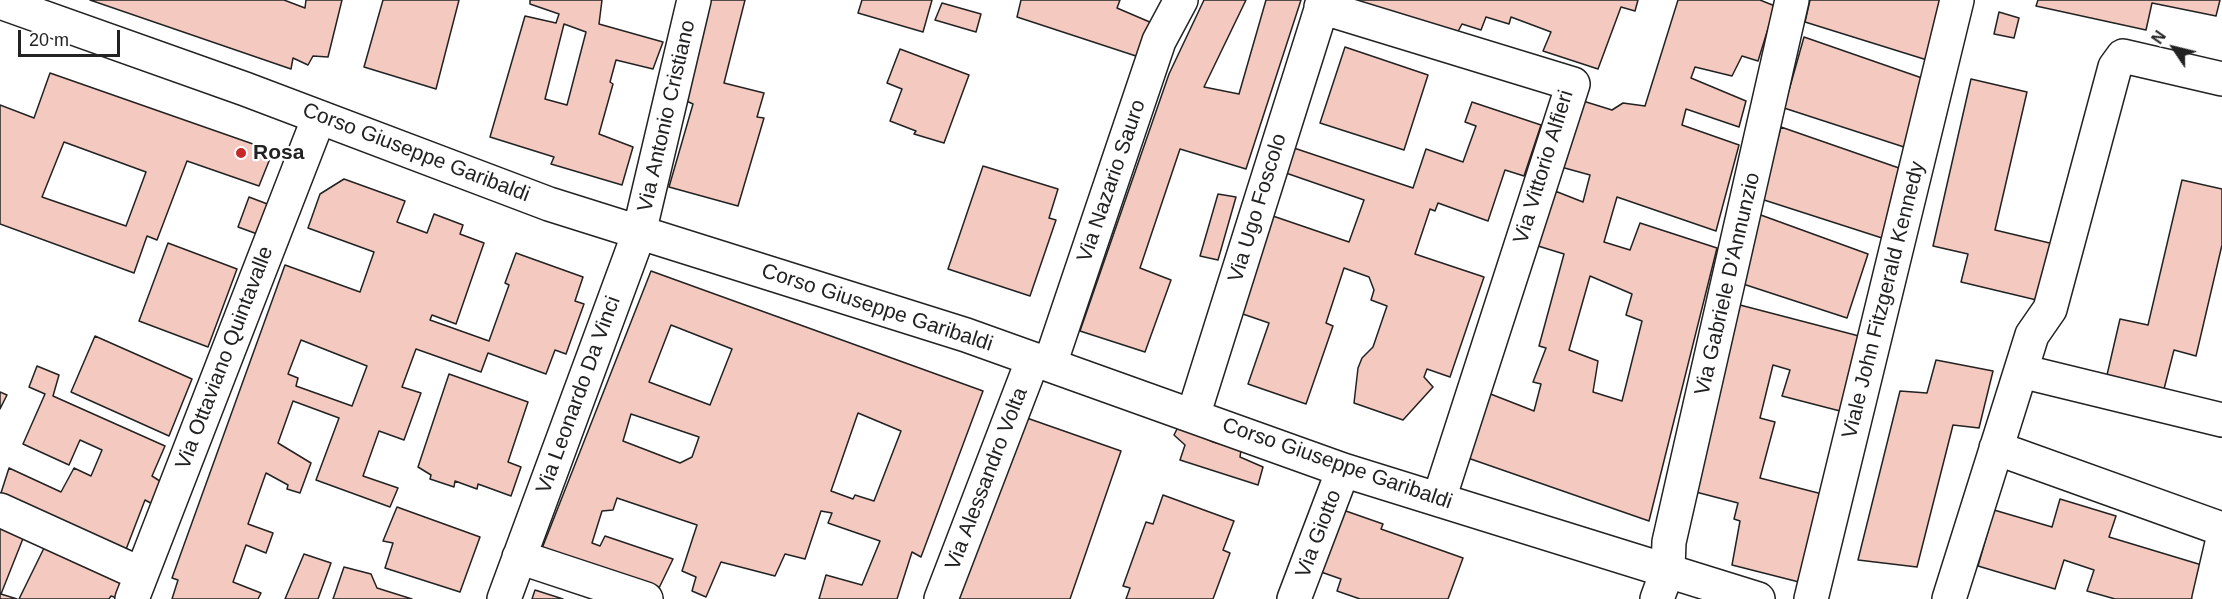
<!DOCTYPE html>
<html>
<head>
<meta charset="utf-8">
<style>
  body { margin:0 }
  #map { position:relative; width:2222px; height:599px; overflow:hidden; background:#fff; font-family:Helvetica,sans-serif }
  canvas { display:block }
  .north { position:absolute; left:2144px; top:18px; width:60px; height:60px; -webkit-text-stroke:4px #fff; paint-order:stroke; rotate:305deg; font-size:16px; font-weight:700; line-height:24px; text-align:center; color:#222 }
  .north::after { content:''; display:block; margin:auto; width:21px; height:27px; background:#222; clip-path:polygon(50% 0,100% 100%,50% 72%,0 100%) }
  .scale { position:absolute; left:18px; top:30px; width:102px; height:27px; box-sizing:border-box; border:3px solid #222; border-top:0; padding-left:8px; font-size:18px; line-height:21px; white-space:nowrap; color:#222; -webkit-text-stroke:4px #fff; paint-order:stroke }
</style>
</head>
<body>
<div id="map">
<canvas width="2222" height="599"></canvas>
<div class="north">N</div>
<div class="scale">20 m</div>
</div>
<script>
const ctx = document.querySelector('canvas').getContext('2d');
ctx.lineJoin = 'round';
function fillPath(path, color) {
  ctx.fillStyle = color;
  ctx.fill(path, 'evenodd');
}
function shape(rows) {
  const path = new Path2D();
  for (const r of rows) {
    path.moveTo(r[0], r[1]);
    for (let i = 2; i < r.length; i += 2) path.lineTo(r[i], r[i + 1]);
  }
  return path;
}
function trace(path, color, width, dash) {
  ctx.strokeStyle = color;
  ctx.lineWidth = width;
  ctx.lineCap = dash ? 'butt' : 'round';
  ctx.setLineDash(dash || []);
  ctx.stroke(path);
}
function label(font, color, halo, rows, align = 'center') {
  ctx.font = font + ' Helvetica,sans-serif';
  ctx.lineWidth = 4.5;
  ctx.setLineDash([]);
  ctx.textBaseline = 'middle';
  ctx.strokeStyle = halo;
  ctx.fillStyle = color;
  for (const [text, x, y, turn = 0] of rows) {
    ctx.save();
    ctx.translate(x, y);
    ctx.rotate((+turn || 0) * Math.PI / 180);
    ctx.textAlign = isNaN(turn) ? turn : align;
    if (halo) ctx.strokeText(text, 0, 0);
    ctx.fillText(text, 0, 0);
    ctx.restore();
  }
}
const building = shape([
  [90,0,284,0,305,8,306,0,342,0,328,57,313,56,308,65,293,58,291,69,90,0],
  [383,0,459,0,436,89,364,67,383,0],
  [530,0,602,0,599,24,663,42,653,69,616,60,610,82,613,84,599,134,633,147,622,185,551,164,554,157,490,137,525,16,556,23,559,14,530,4,530,0],
  [564,24,586,32,567,105,545,99,564,24],
  [706,0,745,0,724,83,764,93,757,117,764,118,738,206,669,187,693,104,680,98,706,0],
  [862,0,932,0,923,32,858,13,862,0],
  [1021,0,1120,0,1117,8,1159,26,1142,58,1017,17,1021,0],
  [1204,0,1246,0,1204,87,1239,94,1266,0,1301,0,1246,169,1180,149,1140,268,1171,280,1145,352,1080,331,1169,74,1204,0],
  [1340,0,1638,0,1635,11,1621,7,1598,69,1543,51,1551,32,1511,17,1509,24,1486,17,1481,30,1462,24,1454,39,1340,0],
  [1678,0,1760,0,1775,6,1758,61,1742,56,1732,76,1695,67,1691,78,1746,101,1739,127,1686,109,1682,125,1739,145,1716,231,1617,197,1604,242,1630,250,1640,223,1717,248,1649,521,1465,457,1488,393,1534,411,1541,384,1533,382,1546,348,1539,346,1564,254,1538,246,1555,191,1583,202,1590,175,1561,167,1583,101,1612,110,1623,103,1645,106,1678,0],
  [1590,276,1632,294,1626,315,1642,321,1622,401,1593,392,1598,361,1569,350,1590,276],
  [1810,0,1941,0,1927,60,1805,22,1810,0],
  [2038,0,2220,0,2216,16,2152,3,2146,30,2036,6,2038,0],
  [942,3,981,14,976,32,935,20,942,3],
  [1999,12,2019,18,2014,38,1994,34,1999,12],
  [1804,37,1922,78,1904,147,1784,108,1804,37],
  [1345,47,1428,75,1404,150,1320,123,1345,47],
  [900,49,969,75,944,143,914,134,916,131,890,121,902,89,887,83,900,49],
  [50,73,273,151,259,186,187,161,157,240,147,236,134,273,0,224,0,105,34,118,50,73],
  [64,142,146,172,126,226,42,197,64,142],
  [1971,79,2027,92,1995,230,2058,245,2045,302,1961,282,1968,254,1933,246,1971,79],
  [1472,102,1541,125,1524,176,1505,170,1488,221,1438,203,1435,211,1430,209,1415,254,1484,277,1450,377,1427,369,1424,377,1433,387,1403,420,1354,403,1358,368,1362,358,1373,347,1387,306,1371,300,1374,290,1369,277,1344,268,1326,323,1333,326,1306,404,1248,384,1269,323,1237,312,1270,215,1349,242,1364,200,1283,172,1291,147,1413,188,1426,149,1463,162,1476,126,1465,122,1472,102],
  [1781,127,1899,168,1882,238,1761,199,1781,127],
  [983,166,1058,189,1049,218,1056,220,1030,296,948,269,983,166],
  [344,179,405,201,397,222,427,233,434,214,463,225,460,234,484,243,456,324,432,315,430,320,489,341,509,285,505,283,516,253,583,277,575,301,584,304,566,354,555,350,546,374,488,353,481,372,416,349,402,387,421,393,404,440,379,431,363,476,398,488,390,507,316,480,339,418,293,401,278,443,311,463,300,493,287,489,288,485,266,473,248,524,273,533,266,553,246,545,233,582,261,593,258,599,172,599,178,580,172,578,285,265,360,292,374,252,308,228,320,194,344,179],
  [301,340,367,366,352,406,296,386,298,378,288,374,301,340],
  [2182,180,2222,189,2222,245,2196,356,2174,350,2164,389,2107,375,2120,319,2148,325,2182,180],
  [1218,194,1236,197,1218,260,1200,256,1218,194],
  [249,197,270,205,260,235,238,227,249,197],
  [1758,214,1868,254,1847,318,1740,283,1758,214],
  [168,243,237,269,208,347,139,321,168,243],
  [651,271,983,391,921,557,912,552,897,599,819,599,826,575,862,585,880,541,828,523,832,513,821,511,805,559,785,554,775,576,721,562,706,597,692,591,696,577,682,571,697,525,617,498,613,510,602,511,592,543,600,546,605,536,673,559,659,588,597,566,541,551,651,271],
  [671,325,732,349,710,405,649,382,671,325],
  [858,413,901,431,874,501,855,495,853,499,831,491,858,413],
  [631,414,699,437,692,457,680,463,623,441,631,414],
  [1740,305,1859,336,1840,411,1782,396,1790,370,1773,365,1760,418,1775,422,1760,478,1822,494,1799,582,1732,565,1740,521,1734,519,1738,503,1692,491,1740,305],
  [95,336,192,379,169,436,71,392,95,336],
  [1936,360,1993,371,1979,428,1953,425,1917,567,1858,560,1900,391,1927,393,1936,360],
  [37,366,59,375,53,396,165,446,152,476,166,485,160,508,145,500,125,552,0,496,9,468,61,492,74,468,91,476,102,450,80,440,69,465,23,444,45,394,29,387,37,366],
  [449,374,528,402,508,462,521,467,511,496,478,484,477,489,455,481,454,487,430,479,431,475,418,467,449,374],
  [0,392,7,395,0,409,0,392],
  [1024,417,1121,451,1070,599,956,599,1024,417],
  [1179,425,1213,442,1241,450,1240,457,1263,467,1258,485,1180,460,1185,445,1174,435,1179,425],
  [1163,495,1234,521,1223,550,1230,553,1213,599,1126,599,1130,588,1123,586,1146,522,1153,524,1163,495],
  [2060,499,2116,516,2109,537,2215,569,2206,599,2115,599,2087,591,2094,570,2064,560,2055,589,1978,566,1994,510,2052,527,2060,499],
  [397,507,480,537,460,592,385,568,393,543,383,541,397,507],
  [1343,510,1383,524,1381,529,1463,558,1448,599,1360,599,1337,591,1341,579,1321,572,1343,510],
  [0,519,26,531,1,594,17,599,0,599,0,519],
  [46,544,134,586,120,599,111,596,109,599,19,599,46,544],
  [304,554,331,563,318,599,285,599,304,554],
  [344,567,371,574,377,588,412,599,333,599,344,567],
  [535,590,563,599,532,599,535,590]
]);
const minor = shape([
  [0,2,245,89,549,204,966,335,1343,470,1758,599],
  [1321,7,1573,84,1439,499],
  [1050,364,1159,41,1181,0],
  [2021,371,2222,420],
  [1193,416,1324,0],
  [1996,448,2222,529],
  [0,510,141,574],
  [519,557,646,599],
  [132,599,319,117],
  [504,599,639,233,694,0],
  [941,599,1033,359],
  [1294,599,1343,470],
  [1657,599,1668,569,1669,542,1792,0],
  [1811,599,1957,0],
  [1949,599,2032,335,2050,309,2115,67,2123,56,2222,79],
  [2209,599,2222,543]
]);
const markers = [
  [241,153,6,"#c62828"]
];
const streetNames = [
  ["Via Antonio Cristiano",667,116,-77],
  ["Corso Giuseppe Garibaldi",416,153,21],
  ["Via Vittorio Alfieri",1544,167,-73],
  ["Via Nazario Sauro",1112,181,-71],
  ["Via Ugo Foscolo",1258,208,-73],
  ["Via Gabriele D'Annunzio",1728,284,-77],
  ["Viale John Fitzgerald Kennedy",1884,300,-76],
  ["Corso Giuseppe Garibaldi",877,308,18],
  ["Via Ottaviano Quintavalle",225,358,-69],
  ["Via Leonardo Da Vinci",579,395,-70],
  ["Corso Giuseppe Garibaldi",1337,464,19],
  ["Via Alessandro Volta",987,479,-69],
  ["Via Giotto",1319,534,-69]
];
const poiNames = [
  ["Rosa",253,153]
];
fillPath(building, '#f3c9c0');
trace(building, '#222', 1.5);
trace(minor, '#222', 36);
trace(minor, '#fff', 33);
for (const [x, y, r, color] of markers) {
  const dot = new Path2D();
  dot.arc(x, y, r, 0, 2 * Math.PI);
  ctx.fillStyle = color;
  ctx.fill(dot);
  trace(dot, '#fff', 2);
}
label('21px', '#222', '#fff', streetNames);
label('bold 21px', '#222', '#fff', poiNames, 'left');
</script>
</body>
</html>
